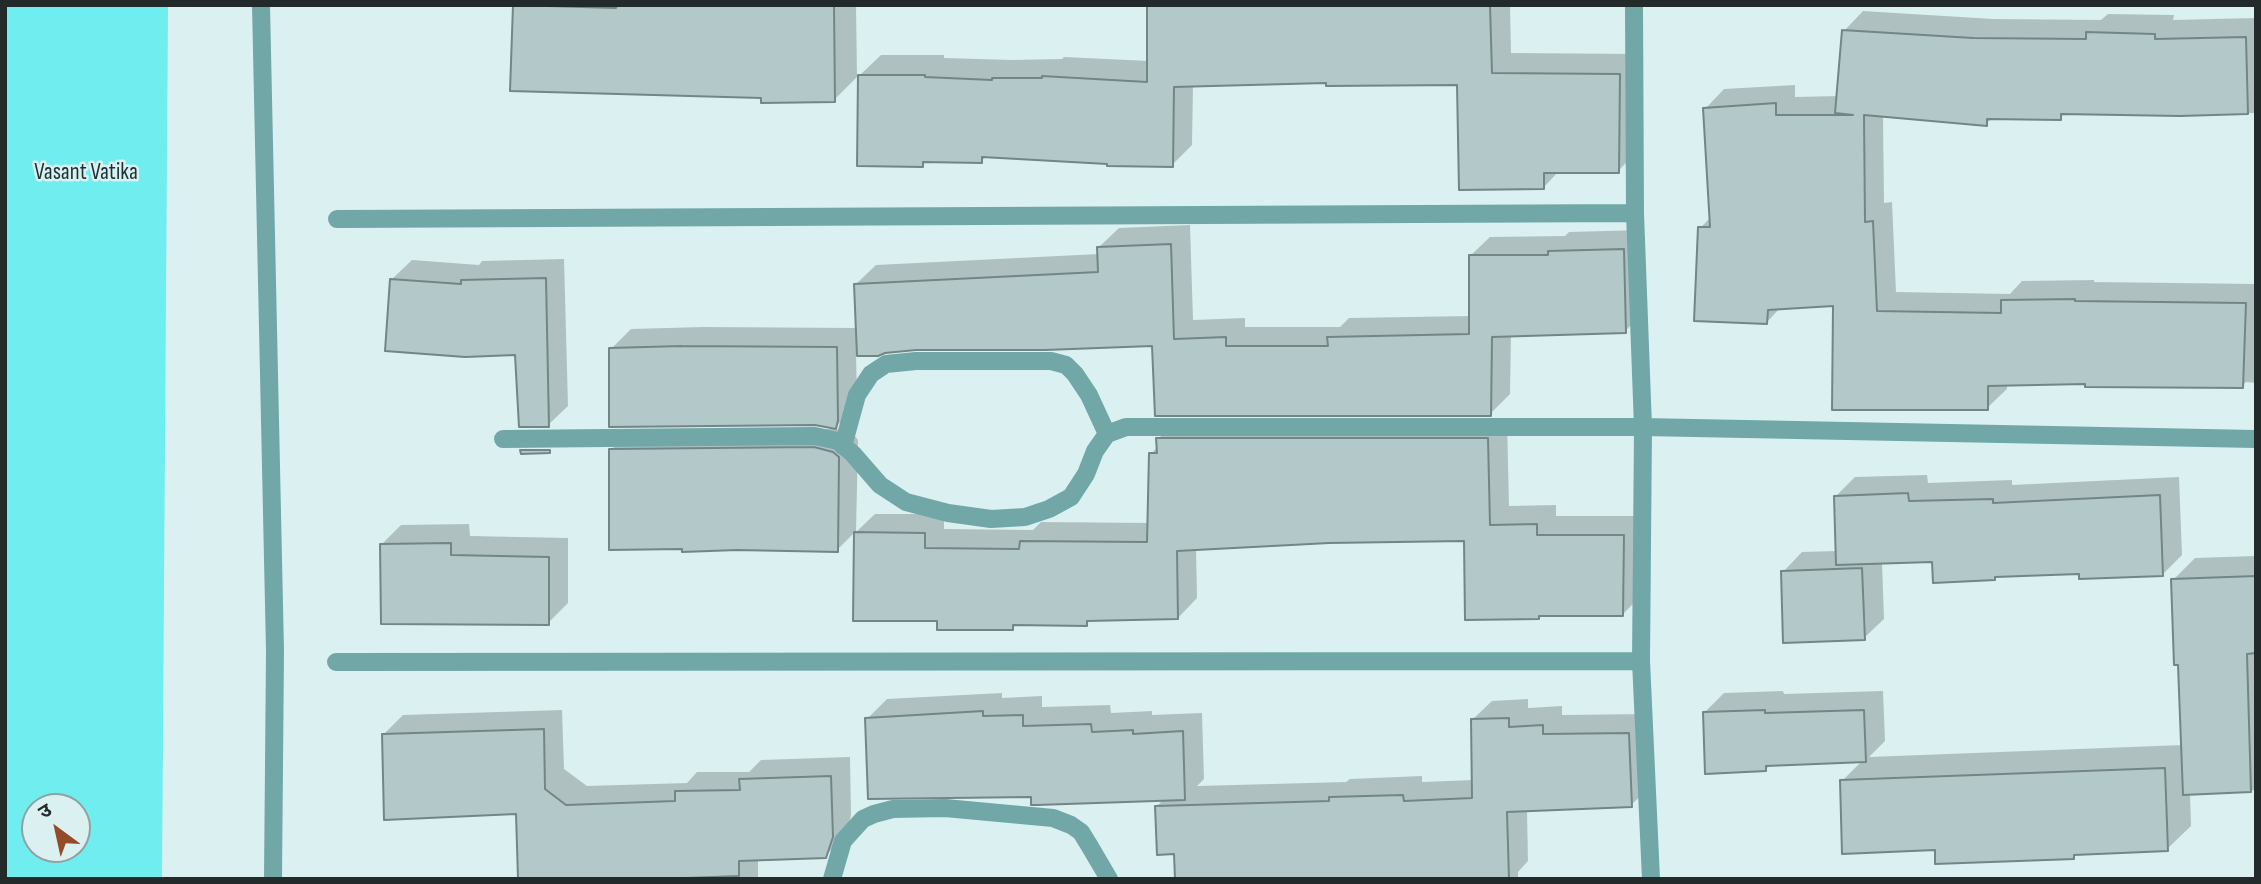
<!DOCTYPE html>
<html>
<head>
<meta charset="utf-8">
<style>
  body { margin:0 }
  #map { position:relative; width:2261px; height:884px; overflow:hidden; background:#dbf1f1; font-family:"Sofia Sans Condensed","Noto Sans Devanagari",sans-serif }
  canvas { display:block }
  .frame { position:absolute; inset:0; border:7px solid #222a2a; pointer-events:none }
  .north { position:absolute; left:21px; top:793px; width:70px; height:70px; box-sizing:border-box; background:#dbf1f1; border:2px solid #91a1a1; border-radius:50%; rotate:327deg; font-size:19px; font-weight:700; line-height:28px; text-align:center; color:#222a2a }
  .north::after { content:''; display:block; margin:auto; width:24px; height:32px; background:#934c27; clip-path:polygon(50% 0,100% 100%,50% 72%,0 100%) }
</style>
</head>
<body>
<div id="map">
<canvas width="2261" height="884"></canvas>
<div class="frame"></div>
<div class="north">उ</div>
</div>
<script>
const ctx = document.querySelector('canvas').getContext('2d');
ctx.lineJoin = 'round';
function fillPath(path, color) {
  ctx.fillStyle = color;
  ctx.fill(path, 'evenodd');
}
function shape(rows) {
  const path = new Path2D();
  for (const r of rows) {
    path.moveTo(r[0], r[1]);
    for (let i = 2; i < r.length; i += 2) path.lineTo(r[i], r[i + 1]);
  }
  return path;
}
function trace(path, color, width, dash) {
  ctx.strokeStyle = color;
  ctx.lineWidth = width;
  ctx.lineCap = dash ? 'butt' : 'round';
  ctx.setLineDash(dash || []);
  ctx.stroke(path);
}
function label(font, color, halo, rows, align = 'center') {
  ctx.font = font + ' "Sofia Sans Condensed",sans-serif';
  ctx.lineWidth = 5;
  ctx.setLineDash([]);
  ctx.textBaseline = 'middle';
  ctx.strokeStyle = halo;
  ctx.fillStyle = color;
  for (const [text, x, y, turn = 0] of rows) {
    ctx.save();
    ctx.translate(x, y);
    ctx.rotate((+turn || 0) * Math.PI / 180);
    ctx.textAlign = isNaN(turn) ? turn : align;
    if (halo) ctx.strokeText(text, 0, 0);
    ctx.fillText(text, 0, 0);
    ctx.restore();
  }
}
const green = shape([
  [5,5,168,5,162,879,5,879],
  [35,807,77,807,77,849,35,849]
]);
const shadow = shape([
  [515,5,856,5,857,77,834,100,762,96],
  [1149,5,1510,5,1511,53,1640,54,1638,151,1618,171,1559,171,1544,187,1459,84,1328,81,1193,84,1192,145,1172,165,987,156,981,161,927,160,923,165,860,75,881,55,944,55,944,58,1013,60,1062,59,1064,57,1149,61],
  [1863,11,1993,19,2101,20,2108,14,2174,15,2173,20,2256,18,2256,113,2180,114,2066,112,2060,118,1993,117,1986,124,1883,115,1884,203,1892,202,1896,292,2010,294,2022,281,2094,280,2094,282,2256,284,2256,383,2246,382,2242,386,2086,382,2007,384,2007,389,1987,408,1835,304,1781,307,1767,322,1700,228,1711,217,1705,109,1724,89,1795,85,1795,97,1839,96,1844,31],
  [1190,225,1193,320,1245,318,1245,327,1340,327,1349,318,1471,316,1470,256,1490,237,1565,236,1569,232,1643,230,1645,312,1625,331,1511,335,1510,394,1490,414,1154,344,916,348,878,354,856,354,857,399,855,407,835,428,611,349,631,329,703,327,858,328,856,284,876,265,1099,254,1099,247,1119,228],
  [564,259,568,406,548,425,517,353,392,279,412,260,479,265,482,261],
  [1178,420,1507,420,1509,506,1556,505,1556,516,1643,516,1642,595,1623,614,1465,539,1329,542,1196,548,1197,598,1178,618,1090,620,1086,624,1016,624,1012,628,938,619,855,619,855,532,837,550,611,450,631,430,834,429,852,432,858,440,856,532,875,514,944,514,944,529,1033,530,1041,522,1149,523,1151,454,1158,446,1158,439],
  [1927,475,1928,483,2012,480,2012,485,2179,477,2182,555,2163,574,2080,572,1998,575,1994,579,1933,560,1882,562,1884,619,1864,638,1783,572,1802,552,1837,551,1835,497,1855,477],
  [469,524,470,536,568,538,568,603,548,623,382,544,401,525],
  [2256,556,2256,790,2190,793,2191,826,2167,849,2078,853,2073,857,1936,849,1842,781,1862,761,1771,764,1765,770,1705,712,1724,693,1783,691,1784,694,1883,691,1885,741,1869,757,2183,745,2180,663,2173,580,2195,558],
  [1002,693,1002,698,1042,696,1042,707,1110,705,1111,713,1152,711,1152,715,1202,713,1204,779,1197,786,1346,782,1350,779,1422,776,1422,782,1474,780,1472,720,1492,701,1528,699,1528,708,1562,706,1562,715,1648,714,1651,786,1631,805,1527,810,1528,861,1518,872,1518,879,1177,879,1176,852,1157,806,1164,799,1032,795,867,719,887,699],
  [562,710,564,769,587,786,687,783,697,772,749,772,761,760,850,757,851,816,845,836,825,856,758,859,758,879,520,879,517,813,383,735,403,715]
]);
const building = shape([
  [513,5,616,8,617,5,834,5,835,102,761,103,761,98,510,91,513,5],
  [1147,5,1490,5,1492,73,1620,74,1619,173,1544,173,1544,189,1459,190,1457,85,1326,86,1326,83,1174,87,1173,167,1107,166,1107,164,982,157,982,163,923,162,923,167,857,166,858,75,925,75,925,77,992,80,992,78,1042,78,1042,76,1147,82,1147,5],
  [1842,30,1973,38,2086,39,2086,32,2155,34,2155,39,2246,37,2248,114,2180,116,2061,114,2061,120,1987,119,1987,126,1864,115,1865,222,1873,221,1877,311,2001,313,2001,300,2075,299,2075,301,2246,303,2243,388,2085,387,2085,384,1988,386,1988,410,1832,410,1833,306,1768,310,1767,324,1694,321,1698,227,1710,227,1703,108,1776,103,1776,115,1853,115,1835,113,1842,30],
  [1171,244,1174,339,1226,337,1226,346,1328,346,1327,337,1469,334,1469,255,1548,255,1548,251,1624,249,1626,333,1492,337,1491,416,1155,416,1152,346,1045,350,916,350,885,353,878,356,857,356,854,284,1098,272,1097,247,1171,244],
  [546,278,549,427,519,427,515,355,465,357,385,351,390,279,461,284,461,280,546,278],
  [682,346,837,347,838,420,836,429,815,425,609,427,609,348,682,346],
  [1156,438,1488,438,1490,525,1537,524,1537,535,1624,535,1623,616,1539,616,1539,619,1465,620,1464,541,1329,543,1177,551,1178,619,1087,621,1087,626,1013,625,1013,630,937,630,937,621,853,621,854,532,925,533,925,548,1019,549,1020,541,1147,542,1149,453,1157,453,1156,438],
  [814,447,833,452,839,457,838,552,737,550,682,552,682,549,609,550,609,449,814,447],
  [520,450,550,450,550,453,521,454,520,450],
  [1908,493,1909,501,1993,499,1993,503,2160,495,2163,576,2079,579,2079,574,1995,577,1995,580,1933,583,1932,562,1836,565,1834,496,1908,493],
  [451,543,451,555,549,557,549,625,381,624,380,544,451,543],
  [1862,568,1865,640,1783,643,1781,571,1862,568],
  [2256,576,2256,653,2247,654,2251,792,2183,795,2178,665,2174,665,2171,579,2256,576],
  [1765,710,1765,713,1864,710,1866,762,1766,766,1766,771,1705,774,1703,712,1765,710],
  [983,711,983,716,1023,715,1023,726,1091,724,1092,732,1133,730,1133,734,1183,731,1185,800,1037,805,1031,805,1031,797,868,799,865,718,983,711],
  [1509,718,1509,727,1543,725,1543,734,1629,733,1632,807,1507,812,1509,879,1175,879,1174,854,1157,855,1155,806,1329,801,1329,797,1403,795,1404,801,1472,798,1471,719,1509,718],
  [544,729,545,789,566,805,675,801,675,791,740,790,739,779,831,776,833,837,826,858,739,861,739,876,660,879,518,879,516,814,384,820,382,734,544,729],
  [2165,768,2168,851,2074,855,2074,859,1935,864,1935,850,1842,854,1840,780,2165,768]
]);
const service = shape([
  [1634,5,1635,213,1643,427,1641,661,1651,879],
  [337,219,1635,213],
  [503,439,815,436,838,441,853,454,880,485,906,502,948,513,991,519,1025,517,1049,509,1071,497,1086,474,1095,451,1107,434,1126,427,1643,427,2256,439],
  [843,446,857,395,871,374,886,364,916,361,1051,361,1066,365,1075,374,1089,395,1107,434],
  [336,662,1641,661],
  [832,879,843,841,863,819,874,814,893,809,945,808,1053,818,1071,825,1081,832,1089,845,1109,879]
]);
const minor = shape([
  [261,5,275,651,273,879]
]);
const parkNames = [
  ["Vasant Vatika",86,173]
];
fillPath(green, '#6fedef');
fillPath(shadow, '#0003');
fillPath(building, '#b3c8c8');
trace(building, '#728686', 2);
trace(service, '#71a7a7', 18);
trace(minor, '#71a7a7', 18);
label('23px', '#193233', '#dbf1f1', parkNames);
</script>
</body>
</html>
